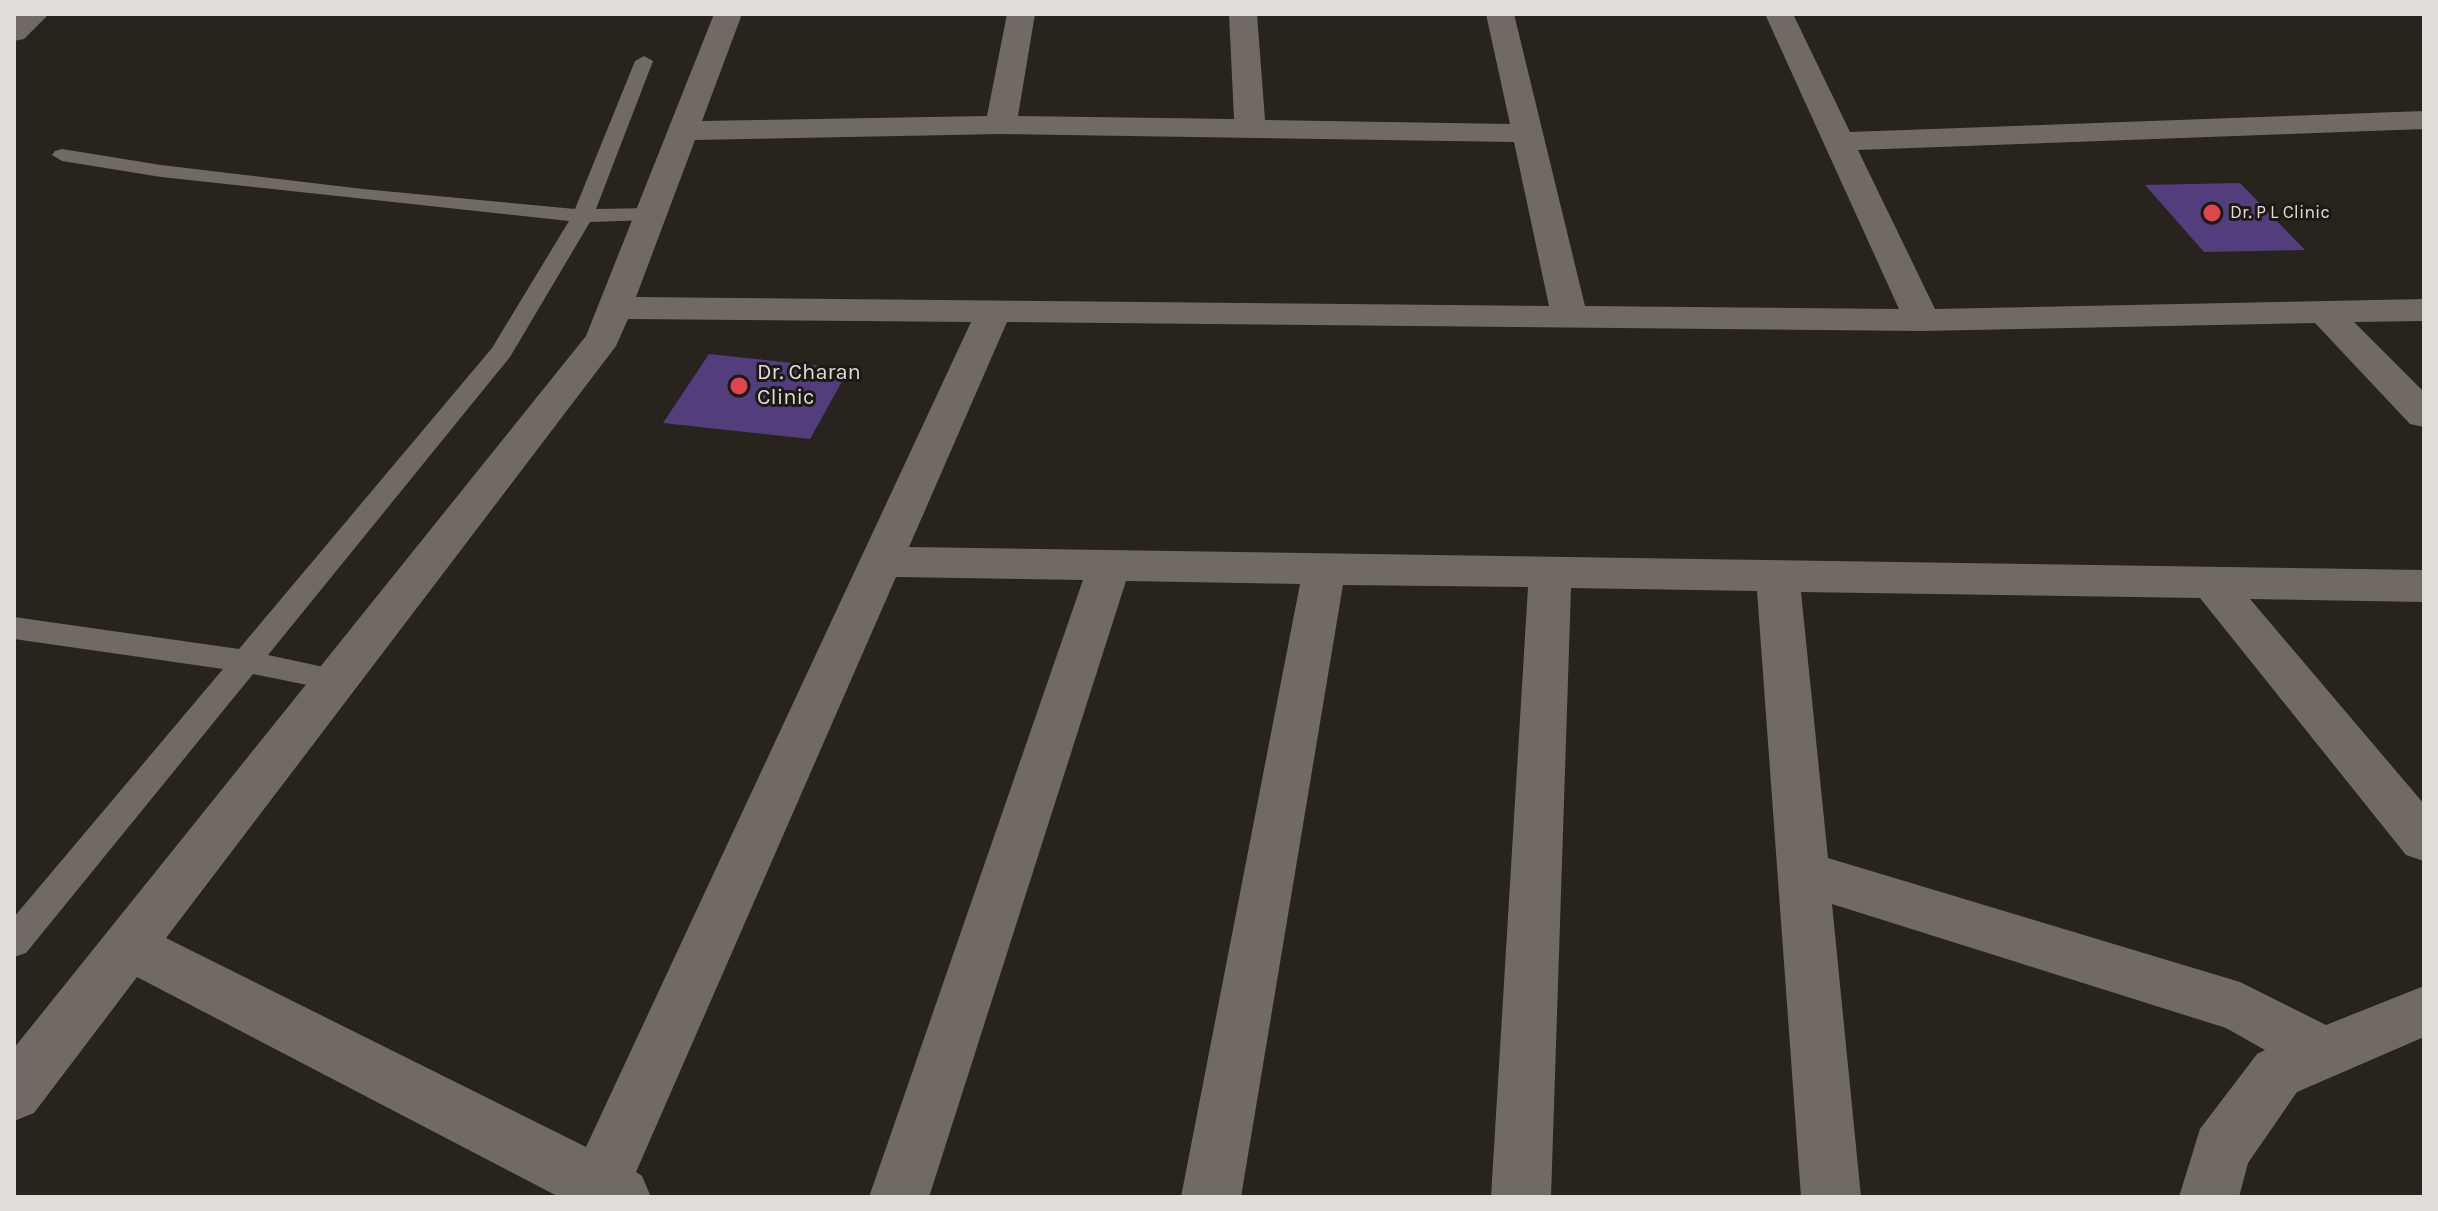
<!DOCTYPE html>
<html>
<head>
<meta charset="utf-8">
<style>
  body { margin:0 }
  #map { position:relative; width:2438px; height:1211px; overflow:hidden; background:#27231d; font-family:Karla,sans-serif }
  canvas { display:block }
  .frame { position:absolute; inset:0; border:16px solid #dfddd9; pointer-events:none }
</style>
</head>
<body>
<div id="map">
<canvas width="2438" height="1211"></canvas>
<div class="frame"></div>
</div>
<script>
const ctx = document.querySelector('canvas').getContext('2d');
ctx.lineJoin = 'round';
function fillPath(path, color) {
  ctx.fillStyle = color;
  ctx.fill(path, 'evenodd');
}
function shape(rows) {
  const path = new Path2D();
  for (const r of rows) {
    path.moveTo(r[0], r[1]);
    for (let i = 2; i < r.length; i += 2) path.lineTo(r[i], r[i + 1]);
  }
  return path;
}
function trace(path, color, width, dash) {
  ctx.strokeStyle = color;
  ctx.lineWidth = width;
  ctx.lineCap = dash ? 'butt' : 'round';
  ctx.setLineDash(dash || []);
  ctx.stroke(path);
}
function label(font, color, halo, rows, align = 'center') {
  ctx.font = font + ' Karla,sans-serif';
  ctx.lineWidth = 6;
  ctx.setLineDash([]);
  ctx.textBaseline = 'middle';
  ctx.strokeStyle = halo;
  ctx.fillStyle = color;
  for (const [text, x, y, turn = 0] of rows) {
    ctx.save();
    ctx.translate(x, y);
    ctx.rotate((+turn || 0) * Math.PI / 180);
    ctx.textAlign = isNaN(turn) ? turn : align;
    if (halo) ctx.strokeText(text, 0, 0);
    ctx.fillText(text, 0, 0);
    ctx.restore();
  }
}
const building = shape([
  [2240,183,2305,250,2204,252,2145,185],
  [709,354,849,369,810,439,663,423]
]);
const service = shape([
  [644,56,653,61,596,209,651,208,662,214,651,220,590,222,510,357,268,655,347,672,352,680,347,688,337,691,253,674,26,953,14,957,14,917,223,669,14,639,14,617,239,649,492,348,569,221,161,177,62,161,52,155,55,151,62,149,161,165,363,189,575,209,635,61,644,56]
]);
const minor = shape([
  [19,14,49,14,24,39,14,41,14,18,19,14],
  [714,14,742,14,702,121,987,116,1007,14,1035,14,1018,116,1234,119,1229,14,1257,14,1265,120,1510,124,1486,14,1514,14,1585,306,1899,309,1765,14,1793,14,1850,132,2424,111,2424,129,1858,150,1935,309,2424,299,2424,321,2354,322,2424,392,2424,427,2410,424,2315,323,1922,331,1007,322,909,547,2424,570,2424,602,2250,599,2424,804,2424,861,2406,855,2200,598,1801,592,1828,858,2240,982,2326,1025,2424,986,2424,1037,2297,1092,2248,1163,2239,1197,2179,1197,2200,1129,2257,1054,2265,1050,2226,1028,1832,904,1861,1197,1801,1197,1757,591,1571,588,1551,1197,1491,1197,1528,587,1343,585,1241,1197,1181,1197,1300,584,1126,581,929,1197,869,1197,1083,580,896,577,636,1172,642,1176,651,1197,559,1197,137,977,34,1113,14,1121,14,1048,586,336,714,14],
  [1001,134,1514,142,1549,306,636,297,695,140,1001,134],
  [628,319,971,322,586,1147,166,938,616,346,628,319]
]);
const markers = [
  [2212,213,10,"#e0444e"],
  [739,386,10,"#e0444e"]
];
const farPoinames = [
  ["Dr. P L Clinic",2230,213]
];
const poiNames = [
  ["Dr. Charan",757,373],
  ["Clinic",757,398]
];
fillPath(building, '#523e7d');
fillPath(service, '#6f6a64');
fillPath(minor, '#6f6a64');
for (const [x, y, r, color] of markers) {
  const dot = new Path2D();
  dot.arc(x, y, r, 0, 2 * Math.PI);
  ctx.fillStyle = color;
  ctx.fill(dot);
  trace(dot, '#1d1a14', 3);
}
label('18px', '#dfddd9', '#1d1a14', farPoinames, 'left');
label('22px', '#dfddd9', '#1d1a14', poiNames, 'left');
</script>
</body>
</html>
